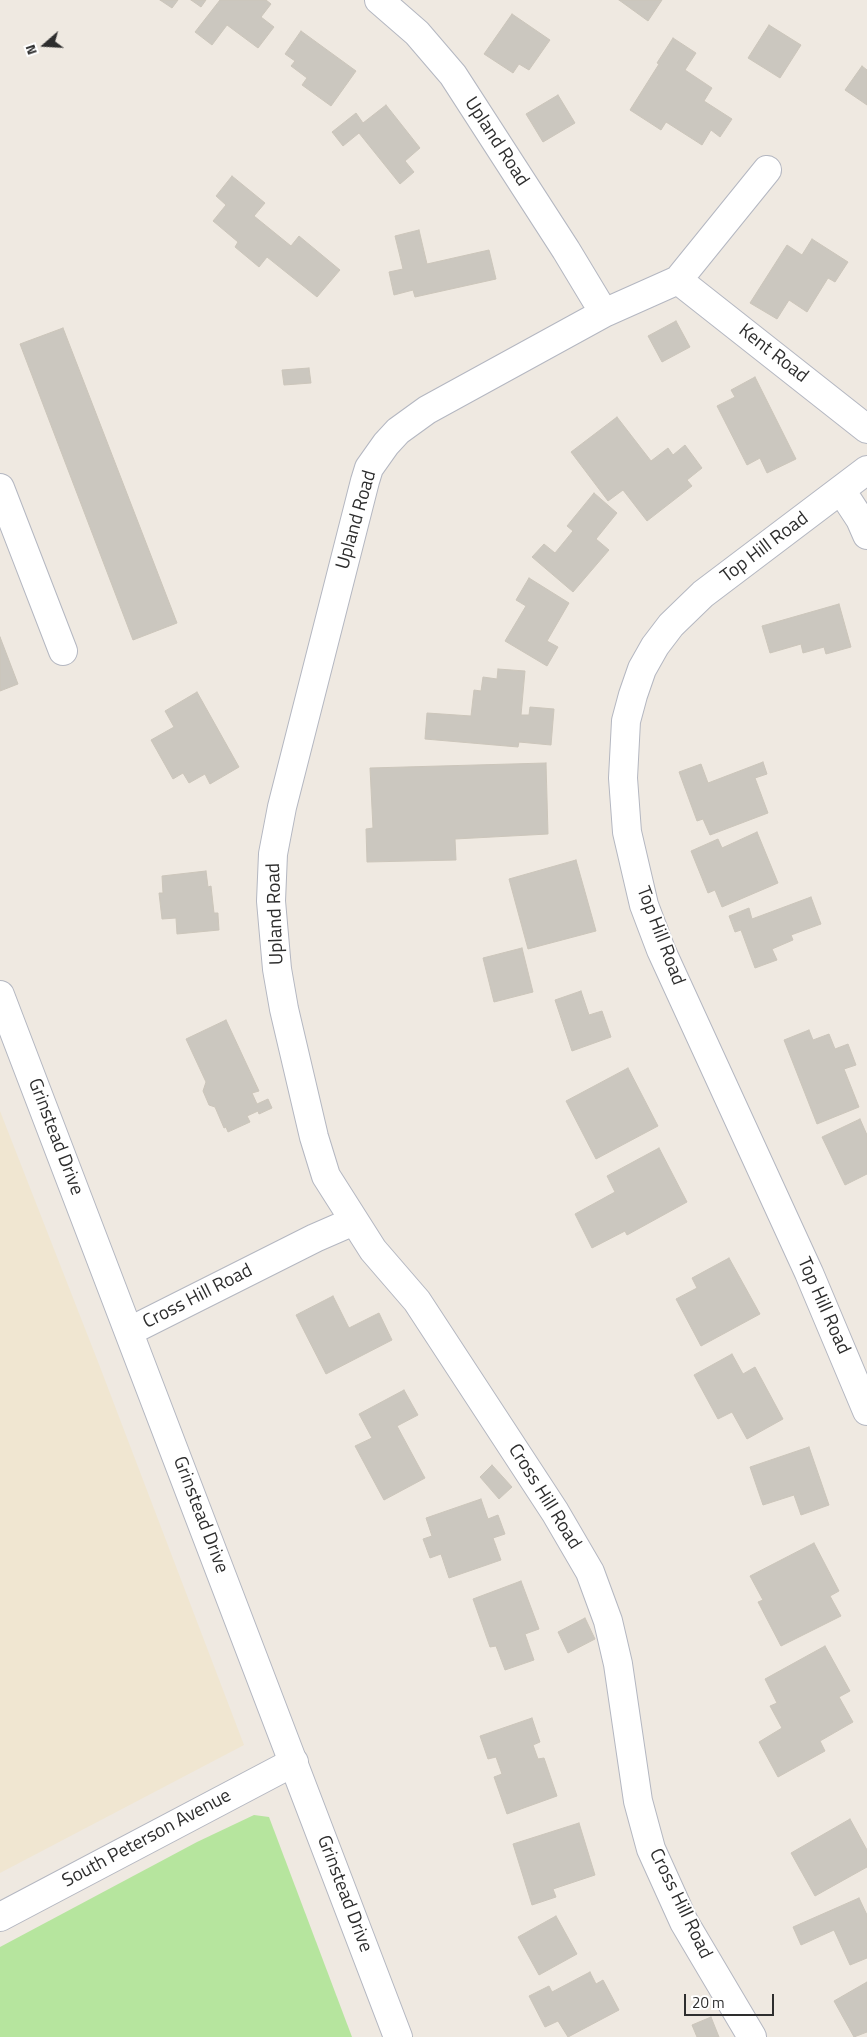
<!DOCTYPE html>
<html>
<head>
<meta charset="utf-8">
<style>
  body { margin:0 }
  #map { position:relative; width:867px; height:2037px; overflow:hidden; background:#efe9e1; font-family:"Titillium Web",sans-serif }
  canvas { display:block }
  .north { position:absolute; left:20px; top:20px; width:50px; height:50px; -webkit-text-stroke:4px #fff; paint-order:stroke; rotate:251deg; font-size:14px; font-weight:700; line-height:20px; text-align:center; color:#2e2e2e }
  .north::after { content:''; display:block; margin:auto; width:18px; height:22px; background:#2e2e2e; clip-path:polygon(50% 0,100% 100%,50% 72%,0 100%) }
  .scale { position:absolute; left:684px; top:1994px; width:90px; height:22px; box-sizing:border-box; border:2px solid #2e2e2e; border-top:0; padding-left:6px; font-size:15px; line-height:18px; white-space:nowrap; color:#2e2e2e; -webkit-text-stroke:4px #fff; paint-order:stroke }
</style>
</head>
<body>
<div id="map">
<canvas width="867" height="2037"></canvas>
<div class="north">N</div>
<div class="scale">20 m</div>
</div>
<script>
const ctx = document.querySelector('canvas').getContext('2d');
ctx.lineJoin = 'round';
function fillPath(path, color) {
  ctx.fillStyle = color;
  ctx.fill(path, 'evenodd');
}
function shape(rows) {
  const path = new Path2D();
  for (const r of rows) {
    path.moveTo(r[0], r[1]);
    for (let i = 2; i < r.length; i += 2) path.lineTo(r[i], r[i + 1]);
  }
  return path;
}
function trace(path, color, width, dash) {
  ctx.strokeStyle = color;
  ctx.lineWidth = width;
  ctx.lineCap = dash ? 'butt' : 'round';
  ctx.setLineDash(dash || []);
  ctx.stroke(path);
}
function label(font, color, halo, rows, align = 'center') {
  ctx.font = font + ' "Titillium Web",sans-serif';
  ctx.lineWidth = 4;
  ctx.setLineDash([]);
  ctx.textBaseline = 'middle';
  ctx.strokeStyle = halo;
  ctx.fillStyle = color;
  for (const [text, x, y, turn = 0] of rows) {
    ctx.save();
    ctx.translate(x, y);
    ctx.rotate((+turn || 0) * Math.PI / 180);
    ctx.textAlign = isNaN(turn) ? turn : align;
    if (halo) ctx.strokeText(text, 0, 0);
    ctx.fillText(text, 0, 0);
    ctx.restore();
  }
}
const education = shape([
  [0,1111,100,1367,244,1745,0,1873]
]);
const green = shape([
  [254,1815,269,1817,352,2037,0,2037,0,1947,197,1842]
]);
const building = shape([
  [160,0,178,0,172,8,160,0],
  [191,0,206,0,201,7,191,0],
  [220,0,266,0,271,4,261,17,274,27,258,48,227,25,212,45,195,32,220,0],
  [619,0,662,0,648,21,619,0],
  [512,14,550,40,529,70,519,64,513,73,484,54,512,14],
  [769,25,801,45,780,78,748,58,769,25],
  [301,31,356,71,331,106,302,85,307,78,291,66,295,61,285,54,301,31],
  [673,38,696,53,685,70,712,88,704,101,732,119,720,137,711,130,702,145,666,122,661,130,630,110,659,64,657,63,673,38],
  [862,66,867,70,867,105,845,90,862,66],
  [558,95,575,123,543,142,526,114,558,95],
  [386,105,420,148,405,161,414,172,400,184,359,133,343,146,332,132,356,113,363,123,386,105],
  [232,176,265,203,254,216,291,246,299,236,340,270,317,297,267,257,259,267,235,247,238,242,213,221,226,205,216,196,232,176],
  [419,230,427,264,489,250,496,279,415,297,413,290,394,295,389,272,403,269,395,236,419,230],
  [812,239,848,262,835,282,828,278,807,312,789,300,777,319,750,303,787,245,802,255,812,239],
  [676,321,690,347,662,362,648,336,676,321],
  [63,328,177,623,133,640,20,344,63,328],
  [309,368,311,383,284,385,282,370,309,368],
  [755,377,796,459,767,473,760,458,747,465,717,406,735,397,731,390,755,377],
  [617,417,651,461,668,448,673,455,685,445,702,468,687,480,692,486,647,521,623,490,608,501,571,452,617,417],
  [594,493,617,513,596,539,609,550,573,592,532,557,544,544,555,553,573,531,567,526,594,493],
  [529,578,569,603,547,641,558,647,547,666,505,641,526,606,516,600,529,578],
  [839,604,851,647,826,654,824,647,803,653,801,644,770,653,762,626,839,604],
  [0,637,18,684,0,691,0,637],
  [498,669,525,671,521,715,529,715,530,707,554,709,551,745,519,742,518,747,425,739,427,713,471,716,474,690,481,691,483,677,497,679,498,669],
  [197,692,239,767,210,784,205,774,189,783,183,773,173,779,151,740,174,727,165,711,197,692],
  [763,762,767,774,755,778,768,813,710,835,703,819,697,821,679,772,701,764,708,783,763,762],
  [546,763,548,834,455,839,456,860,367,862,366,829,373,828,370,768,546,763],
  [757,832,778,883,722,907,715,890,708,893,691,851,718,839,722,848,757,832],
  [576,860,596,931,528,949,509,879,576,860],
  [206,871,208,887,211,886,214,913,218,913,218,915,219,930,177,934,176,918,162,919,159,893,163,893,162,876,206,871],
  [811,897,821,924,791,935,793,940,772,949,777,960,755,968,741,930,735,932,729,916,749,908,752,919,811,897],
  [522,948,533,992,494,1002,483,958,522,948],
  [581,991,589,1015,602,1011,611,1037,572,1051,555,1000,581,991],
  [226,1020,259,1091,252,1093,257,1104,268,1099,272,1108,259,1114,258,1111,247,1116,250,1122,228,1132,226,1127,224,1128,215,1107,209,1105,203,1091,206,1082,186,1039,226,1020],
  [809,1030,813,1040,829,1034,835,1049,848,1044,856,1065,844,1069,859,1107,817,1124,784,1040,809,1030],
  [628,1068,658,1126,596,1159,566,1101,628,1068],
  [860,1119,867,1135,867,1174,845,1185,822,1137,860,1119],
  [659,1148,687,1202,627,1235,625,1231,592,1248,575,1214,615,1192,607,1176,659,1148],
  [729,1258,760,1314,701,1346,676,1299,697,1288,692,1278,729,1258],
  [333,1296,349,1328,379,1313,392,1340,326,1374,296,1315,333,1296],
  [732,1354,743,1374,755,1367,783,1419,747,1439,732,1412,718,1419,694,1375,732,1354],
  [404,1390,418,1415,397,1426,425,1478,384,1500,355,1446,372,1438,359,1414,404,1390],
  [809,1447,829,1505,801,1515,794,1495,763,1505,750,1467,809,1447],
  [492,1465,512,1487,499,1499,480,1477,492,1465],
  [481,1499,488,1519,498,1515,505,1534,493,1538,501,1560,449,1578,441,1554,430,1558,423,1539,432,1536,426,1518,481,1499],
  [814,1543,839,1591,830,1596,841,1616,781,1646,758,1602,763,1600,750,1576,814,1543],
  [521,1581,539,1629,525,1634,534,1660,505,1670,496,1646,490,1647,473,1599,521,1581],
  [585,1618,595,1639,568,1653,558,1632,585,1618],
  [825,1646,850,1691,839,1697,853,1722,820,1741,825,1751,778,1777,759,1742,782,1728,770,1706,777,1703,765,1679,825,1646],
  [532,1718,540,1742,533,1745,538,1759,544,1758,557,1796,507,1814,494,1777,502,1774,496,1757,488,1759,480,1736,532,1718],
  [850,1819,867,1850,867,1867,815,1896,791,1853,850,1819],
  [579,1823,595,1875,553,1889,556,1897,532,1905,513,1844,579,1823],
  [859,1898,867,1915,867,1958,850,1965,834,1930,801,1945,793,1927,859,1898],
  [556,1916,577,1954,539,1975,518,1937,556,1916],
  [590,1972,596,1984,603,1980,619,2010,568,2037,558,2021,545,2027,529,1996,549,1986,552,1992,590,1972],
  [867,1982,867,2032,854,2037,834,2001,867,1982],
  [711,2017,719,2037,697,2037,692,2025,711,2017]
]);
const street = shape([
  [379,0,417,33,453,75,566,250,604,313],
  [678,280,867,429],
  [867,470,703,594,671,625,655,646,642,669,633,695,626,721,623,778,627,832,644,905,661,950,809,1273,867,1411],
  [0,488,63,651],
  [841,490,860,519,867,535],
  [130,1331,315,1238,354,1221],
  [0,1917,294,1762],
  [752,2037,684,1922,651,1849,638,1801,618,1664,608,1621,590,1572,555,1512,417,1301,373,1250,326,1176,314,1137,284,1009,277,969,271,901,273,854,282,807,365,481,369,468,386,444,398,431,427,410,604,313,678,280,767,170]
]);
const secondary = shape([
  [0,995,398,2037]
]);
const streetNames = [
  ["Upland Road",496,142,57],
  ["Kent Road",773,354,38],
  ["Upland Road",357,520,-74],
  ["Top Hill Road",765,548,-37],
  ["Upland Road",276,914,-92],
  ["Top Hill Road",660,936,69],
  ["Grinstead Drive",55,1137,69],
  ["Cross Hill Road",198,1297,-27],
  ["Top Hill Road",823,1306,66],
  ["Cross Hill Road",544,1497,58],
  ["Grinstead Drive",200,1515,69],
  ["South Peterson Avenue",147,1839,-28],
  ["Grinstead Drive",344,1894,69],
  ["Cross Hill Road",680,1904,64]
];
fillPath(education, '#f0e6d1');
fillPath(green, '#b6e59e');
fillPath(building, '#cbc7bf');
trace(building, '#cbc5ba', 1);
trace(street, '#b4b7c1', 30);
trace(secondary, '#b4b7c1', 30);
trace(street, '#fff', 28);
trace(secondary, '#fff', 28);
label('19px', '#2e2e2e', '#fff', streetNames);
</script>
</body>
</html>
